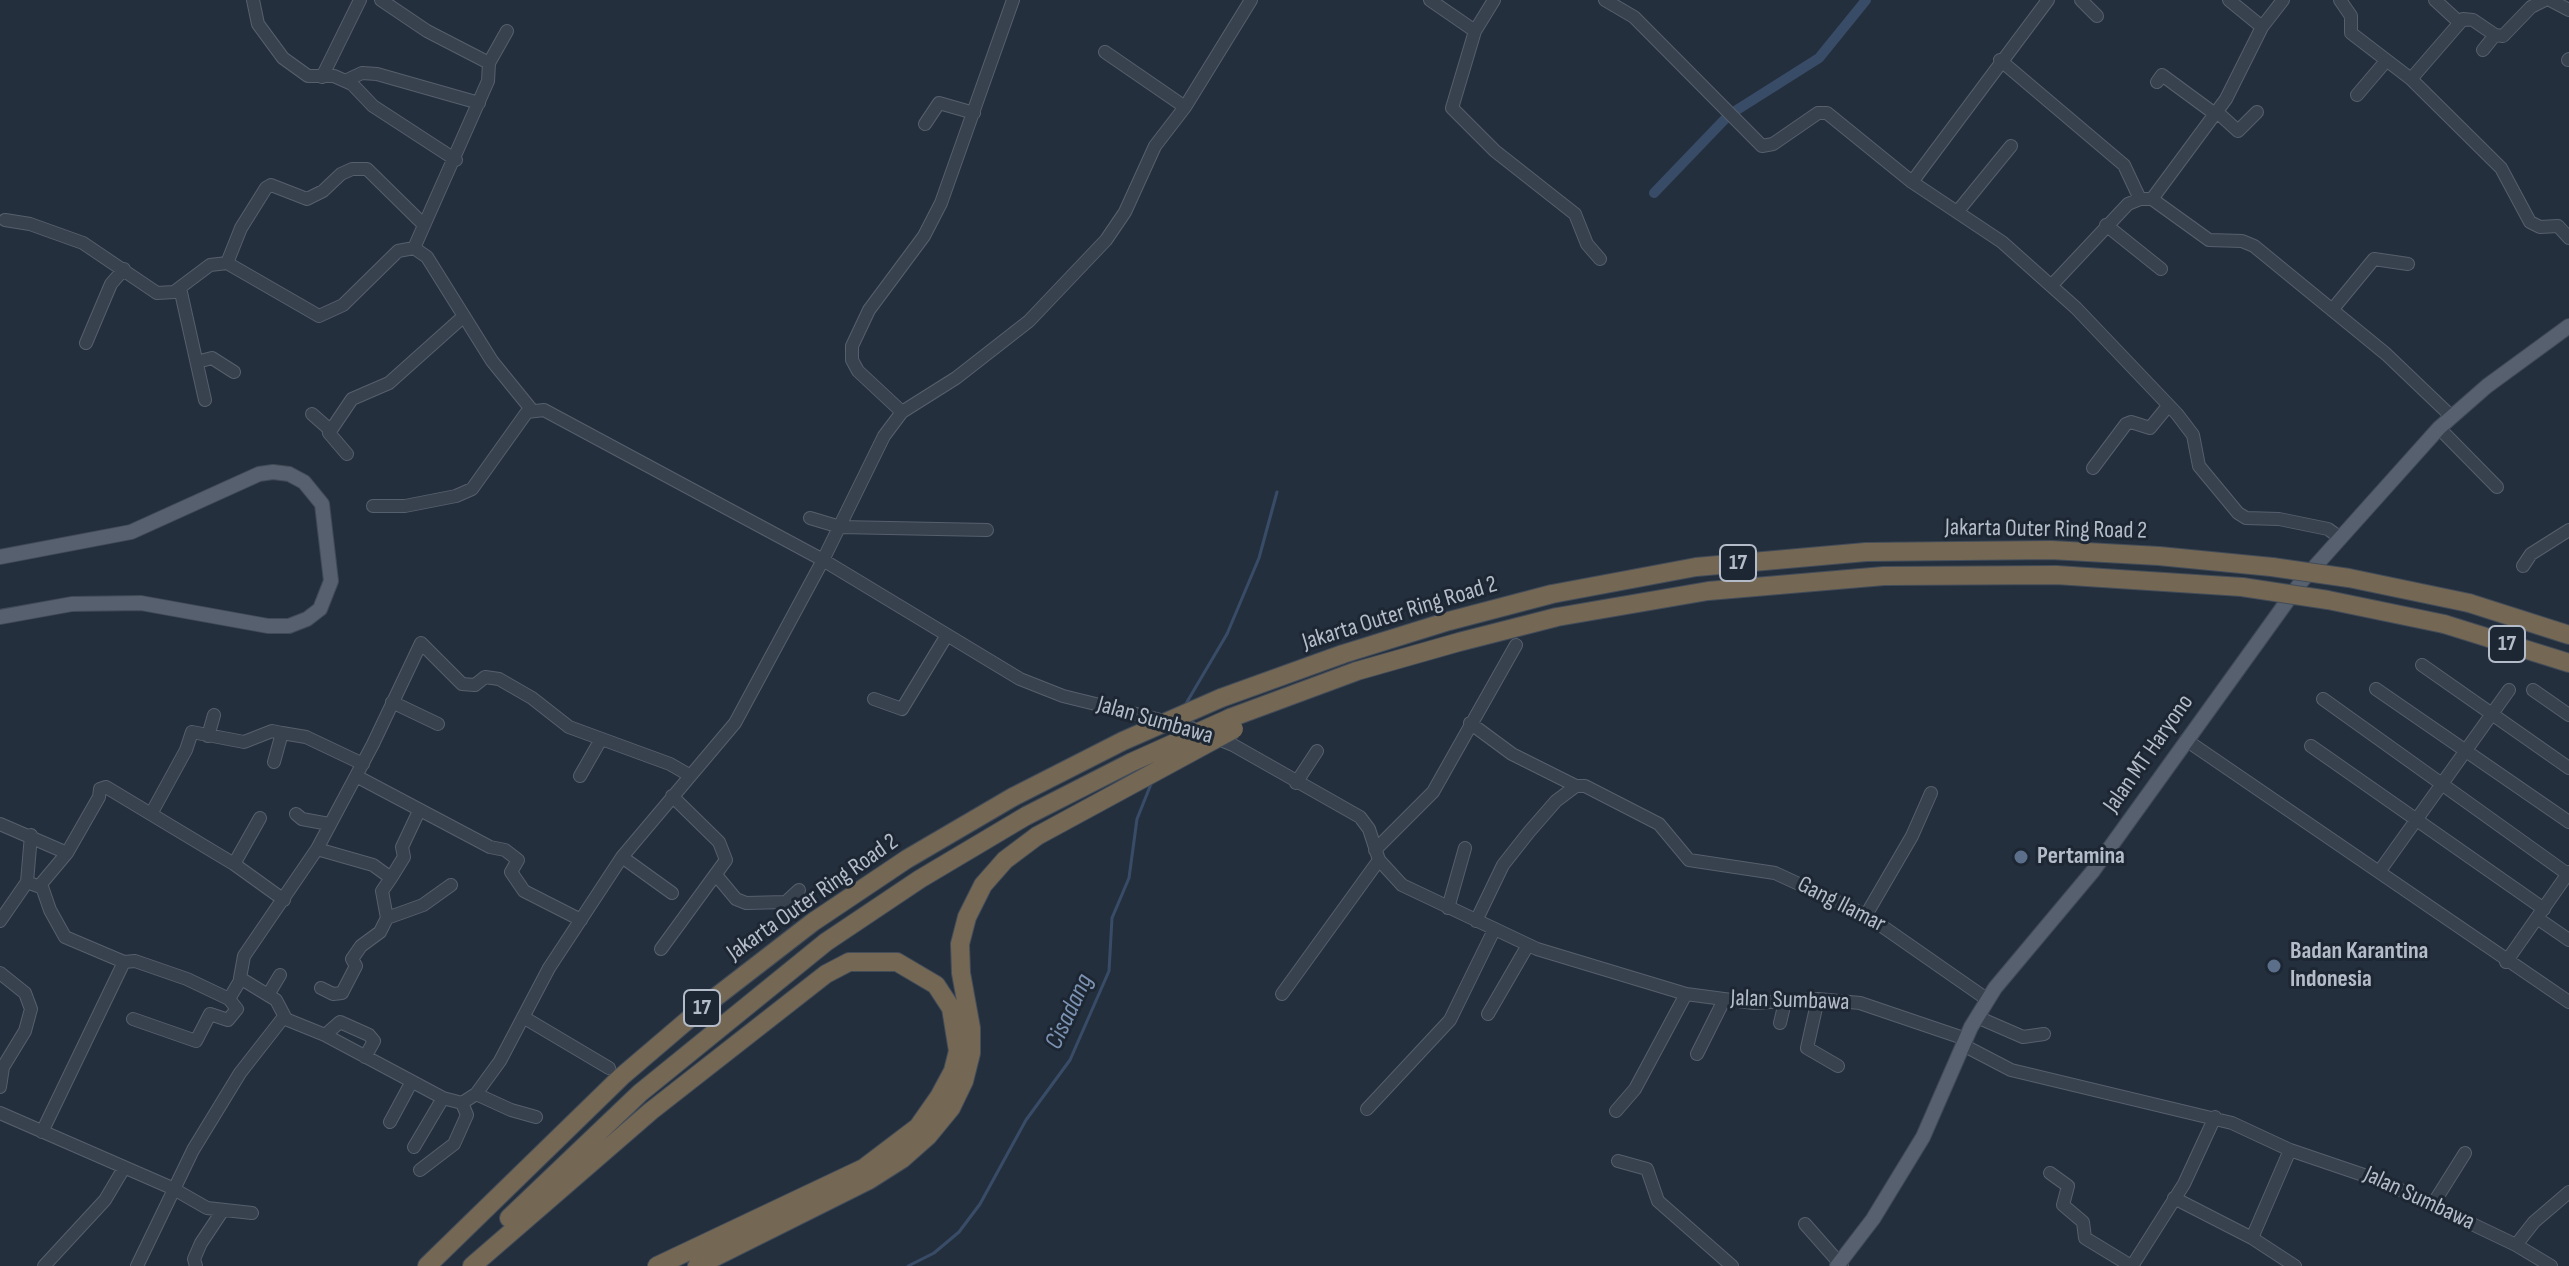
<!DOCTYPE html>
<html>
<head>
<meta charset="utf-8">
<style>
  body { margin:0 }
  canvas { display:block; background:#242f3e }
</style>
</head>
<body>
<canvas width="2569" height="1266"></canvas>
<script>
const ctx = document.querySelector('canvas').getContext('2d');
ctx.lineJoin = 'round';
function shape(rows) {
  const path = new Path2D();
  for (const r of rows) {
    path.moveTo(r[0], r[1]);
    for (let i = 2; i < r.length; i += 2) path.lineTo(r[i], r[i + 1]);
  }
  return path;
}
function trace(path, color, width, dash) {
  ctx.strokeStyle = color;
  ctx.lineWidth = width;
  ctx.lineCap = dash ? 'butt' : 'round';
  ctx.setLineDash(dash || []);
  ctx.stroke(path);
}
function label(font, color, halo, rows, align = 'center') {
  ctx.font = font + ' "Sofia Sans Condensed",sans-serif';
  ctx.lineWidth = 6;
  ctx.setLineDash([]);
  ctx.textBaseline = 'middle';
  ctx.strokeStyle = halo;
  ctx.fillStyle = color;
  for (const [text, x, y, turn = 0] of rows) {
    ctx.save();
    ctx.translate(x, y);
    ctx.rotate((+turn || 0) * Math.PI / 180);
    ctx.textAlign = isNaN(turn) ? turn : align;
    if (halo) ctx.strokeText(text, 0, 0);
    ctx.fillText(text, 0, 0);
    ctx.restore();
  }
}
const stream = shape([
  [1184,707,1227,634,1259,558,1277,492],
  [908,1266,934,1253,959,1232,980,1204,1026,1120,1070,1060,1109,971,1112,918,1129,878,1137,819,1151,784]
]);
const canal = shape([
  [1732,113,1819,58,1866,0],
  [1654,193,1726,118]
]);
const minor = shape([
  [253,0,258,24,283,58,308,76,334,76,352,84,373,106,456,160],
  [381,0,427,31,489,63],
  [1430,0,1475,31],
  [1494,0,1475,31,1452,108,1495,151,1575,214,1587,244,1600,259],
  [1605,0,1634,17,1762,146,1773,144,1818,113,1827,113,1912,182,2002,242,2076,308,2177,414,2193,435,2199,466,2238,513,2246,518,2279,519,2328,529,2339,537],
  [2081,0,2097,16],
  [2229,0,2262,27],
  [2340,0,2351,16,2351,33,2411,79,2501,168,2530,222,2540,227,2558,226,2569,238],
  [2435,0,2459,22],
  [2550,0,2569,10],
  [2483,50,2495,35],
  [1105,52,1185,107],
  [2000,60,2124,165,2140,199],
  [2568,60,2569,59],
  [322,77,360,0],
  [2411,79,2463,19,2473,20,2495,35,2503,36,2531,7,2545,0],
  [347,80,362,73,377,74,479,103],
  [2157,82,2162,75,2215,114],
  [2357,95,2386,61],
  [2217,112,2238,131,2257,112],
  [925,124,939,103,974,113],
  [1912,182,2048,0],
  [2152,199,2226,99,2262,27,2283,0],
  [1958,211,2011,146],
  [5,220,30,224,83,243,157,293,174,292,210,265,227,263,319,316,343,305,398,251,414,248,427,257,492,361,531,409],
  [2106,225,2161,269],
  [414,248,488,81,489,63,507,31],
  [227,263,241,228,266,188,271,185,307,199,323,191,341,174,352,169,367,169,423,224],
  [2051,286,2128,204,2140,199,2152,199,2209,240,2242,241,2254,246,2386,354,2452,417],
  [180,288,205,400],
  [2332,310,2374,259,2408,264],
  [86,343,111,284,124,269],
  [197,362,212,358,234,372],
  [902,412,858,371,852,360,852,346,869,310,924,236,941,203,1013,0],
  [312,414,329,429],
  [2439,428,2497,487],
  [347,454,329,433,352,399,389,383,464,316],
  [2093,468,2126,424,2131,422,2150,428,2168,406],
  [373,506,405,506,456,496,472,489,527,412,544,410,823,560,1020,679,1063,696,1189,727,1233,745,1360,817,1369,829,1379,860,1402,885,1537,949,1686,994,1754,1003,1818,999,1860,1003,1966,1039],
  [810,518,840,527,987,530],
  [2523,566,2531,554,2569,530],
  [2422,665,2569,768],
  [2376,689,2569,822],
  [2533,690,2569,715],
  [874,699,902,709,947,635],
  [2323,699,2569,875],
  [392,702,438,724],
  [1470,723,1512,754,1576,786],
  [208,736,214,715],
  [2186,740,2569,1002],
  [2311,746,2544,909],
  [274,762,282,733,306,737,363,764],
  [356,776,490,847,505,850,518,860,511,872,524,891,581,920],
  [580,776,600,741],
  [1296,783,1317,751],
  [151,814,186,750,192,732,244,742,272,731,282,733],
  [296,814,302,819,329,824],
  [0,824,67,853],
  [317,849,373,865,391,878,382,891,387,918,380,932,361,946,352,959,356,966,342,993,333,994,321,988],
  [1375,850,1433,792,1516,645],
  [622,857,672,893],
  [234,864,260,818],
  [2379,872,2509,690],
  [716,875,736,899,746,903,786,902,799,890],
  [391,878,404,857,402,847,419,811],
  [27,882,31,835],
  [1448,908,1465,848],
  [1866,915,1912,836,1931,793],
  [387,918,423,905,451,885],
  [2537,918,2569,940],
  [0,921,27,882,40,887],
  [1476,921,1503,865,1529,832,1556,801,1576,786,1585,786,1659,824,1689,860,1775,873,1866,915,1988,1000],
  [661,949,726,860,719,842,672,796],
  [2506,962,2569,872],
  [0,973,25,993,31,1009,25,1031,3,1067,0,1087],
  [1282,994,1379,860],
  [268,995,280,975],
  [229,999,187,979,135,961,124,962,65,937,50,910,41,884,67,853,99,797,100,789,106,787,234,864,284,900],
  [1818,999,1807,1048,1838,1066],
  [1488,1014,1528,945],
  [285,1017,276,1000,240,978,244,956,317,849,373,744,421,643,462,684,475,685,485,677,499,679,532,698,569,727,670,764,689,775],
  [523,1017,609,1068],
  [1977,1017,2023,1037,2044,1034],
  [133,1019,196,1041,210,1014,228,1020,237,1009,229,999,241,979],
  [1780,1023,1785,1002],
  [325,1035,340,1022,369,1035,374,1041,365,1057],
  [1963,1045,2011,1070,2232,1123,2290,1150,2384,1182,2516,1245,2551,1266],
  [1697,1054,1724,1000],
  [476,1094,511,1110,536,1117],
  [1367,1109,1450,1020,1494,930],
  [1616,1111,1635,1089,1686,994],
  [0,1113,172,1188,207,1208,252,1213],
  [390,1122,411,1083],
  [42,1132,124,962],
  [414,1147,443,1098],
  [1618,1161,1647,1169,1658,1201,1732,1266],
  [420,1170,454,1144,467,1115,462,1103],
  [2050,1173,2068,1186,2063,1205,2083,1222,2085,1238,2131,1266],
  [2174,1198,2252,1238,2295,1266],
  [2433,1204,2465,1153],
  [1805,1224,1842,1266],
  [2252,1238,2290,1150],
  [2516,1245,2534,1222,2569,1192],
  [44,1266,105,1200,124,1168],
  [137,1266,193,1150,240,1073,283,1018,325,1035,443,1098,462,1103,476,1094,500,1061,549,968,622,857,735,723,823,560,884,436,902,412,956,378,1029,321,1106,240,1125,212,1155,146,1185,107,1251,0],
  [196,1266,194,1259,201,1243,223,1210],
  [2132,1266,2184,1184,2215,1117]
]);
const major = shape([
  [0,557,131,532,259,474,273,472,289,474,304,482,322,504,331,581,320,609,307,619,289,626,268,626,141,603,72,604,0,617],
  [1837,1266,1873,1219,1923,1137,1971,1027,1995,988,2093,871,2301,582,2439,428,2487,386,2569,326]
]);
const highway = shape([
  [2469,603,2569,635],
  [2444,624,2569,663],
  [1221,698,1343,654,1449,621,1552,594,1696,567,1866,552,2051,550,2159,556,2272,567],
  [1230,718,1357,671,1459,642,1557,617,1708,591,1884,576,2056,575,2242,587],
  [509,1218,640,1093,826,942,920,879,1026,816],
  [427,1266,621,1077,703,1007,813,922,907,859,1013,797],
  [472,1266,651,1111,826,974,849,962,897,962,936,985,951,1008,958,1051,953,1071,939,1097,918,1127,864,1168,657,1266],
  [697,1266,869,1180,902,1159,928,1136,951,1108,964,1081,971,1053,971,1028,961,973,960,944,967,917,983,885,1005,860,1037,836]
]);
const highwayBridge = shape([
  [2272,567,2349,578,2469,603],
  [2242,587,2328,600,2444,624],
  [1013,797,1123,741,1221,698],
  [1026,816,1132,762,1230,718],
  [1037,836,1234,729]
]);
const markers = [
  [2021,857,8,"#5c6f8a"],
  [2274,966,8,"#5c6f8a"]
];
const shields = [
  [1738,563,36],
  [2507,644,36],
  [702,1008,36]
];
const shieldNames = [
  ["17",1738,563],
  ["17",2507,644],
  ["17",702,1008]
];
const streetNames = [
  ["Jakarta Outer Ring Road 2",2046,530,1],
  ["Jakarta Outer Ring Road 2",1400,614,-17],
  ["Jalan Sumbawa",1155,721,16],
  ["Jalan MT Haryono",2149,754,-55],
  ["Jakarta Outer Ring Road 2",813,898,-35],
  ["Gang Ilamar",1841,905,27],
  ["Jalan Sumbawa",1790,1001,2],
  ["Jalan Sumbawa",2419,1199,25]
];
const poiNames = [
  ["Pertamina",2037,857],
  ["Badan Karantina",2290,952],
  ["Indonesia",2290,980]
];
const waterNames = [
  ["Cisadang",1070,1012,-65]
];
trace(stream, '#394c67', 3);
trace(canal, '#394c67', 10);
trace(minor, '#565f6c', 14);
trace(major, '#414a57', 16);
trace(highway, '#434c59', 20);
trace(minor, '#38414e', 12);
trace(major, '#56606e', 14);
trace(highway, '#746855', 18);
trace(highwayBridge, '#434c59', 20, []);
trace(highwayBridge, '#746855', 18);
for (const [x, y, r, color] of markers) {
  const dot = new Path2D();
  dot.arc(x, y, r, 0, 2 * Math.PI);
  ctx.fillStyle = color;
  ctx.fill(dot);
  trace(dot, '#1d2633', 3);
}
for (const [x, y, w] of shields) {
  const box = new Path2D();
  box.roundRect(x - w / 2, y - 18, w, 36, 6);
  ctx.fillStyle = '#1d2633';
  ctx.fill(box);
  trace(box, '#b4bcc9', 2);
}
label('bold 22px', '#b4bcc9', null, shieldNames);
label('24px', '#b4bcc9', '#1d2633', streetNames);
label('bold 24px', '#b4bcc9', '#1d2633', poiNames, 'left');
label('italic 26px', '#7c92b1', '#1d2633', waterNames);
</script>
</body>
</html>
